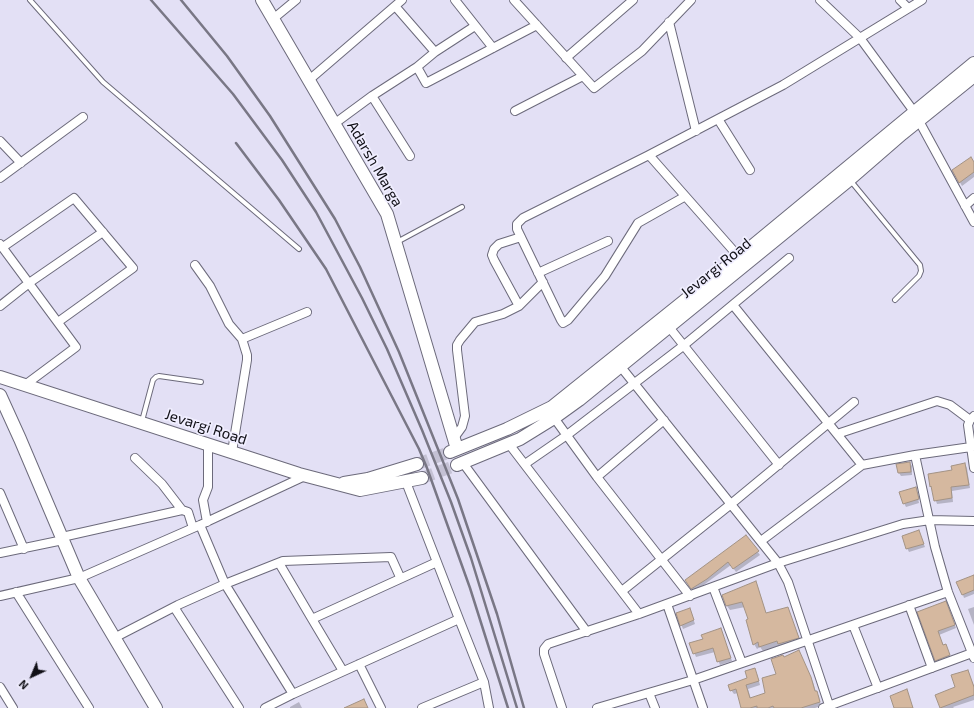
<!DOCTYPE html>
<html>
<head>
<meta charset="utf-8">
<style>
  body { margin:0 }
  #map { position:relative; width:974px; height:708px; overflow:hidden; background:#e3e0f5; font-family:"Exo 2",sans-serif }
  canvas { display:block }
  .north { position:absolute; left:12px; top:656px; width:40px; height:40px; -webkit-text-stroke:3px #f0eeff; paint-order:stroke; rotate:224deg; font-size:11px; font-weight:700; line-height:16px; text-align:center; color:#111017 }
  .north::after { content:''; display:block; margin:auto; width:14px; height:18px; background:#111017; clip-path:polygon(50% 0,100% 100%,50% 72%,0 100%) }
</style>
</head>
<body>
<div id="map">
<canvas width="974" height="708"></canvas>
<div class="north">N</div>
</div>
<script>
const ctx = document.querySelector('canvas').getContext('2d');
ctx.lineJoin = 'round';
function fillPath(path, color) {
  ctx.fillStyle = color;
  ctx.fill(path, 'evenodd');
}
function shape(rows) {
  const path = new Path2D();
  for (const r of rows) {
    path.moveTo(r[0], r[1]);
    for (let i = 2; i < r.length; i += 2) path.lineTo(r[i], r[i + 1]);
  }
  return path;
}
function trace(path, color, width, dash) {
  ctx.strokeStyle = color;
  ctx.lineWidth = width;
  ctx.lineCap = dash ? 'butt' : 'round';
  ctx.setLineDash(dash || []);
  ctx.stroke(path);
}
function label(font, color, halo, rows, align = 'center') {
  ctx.font = font + ' "Exo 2",sans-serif';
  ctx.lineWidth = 3.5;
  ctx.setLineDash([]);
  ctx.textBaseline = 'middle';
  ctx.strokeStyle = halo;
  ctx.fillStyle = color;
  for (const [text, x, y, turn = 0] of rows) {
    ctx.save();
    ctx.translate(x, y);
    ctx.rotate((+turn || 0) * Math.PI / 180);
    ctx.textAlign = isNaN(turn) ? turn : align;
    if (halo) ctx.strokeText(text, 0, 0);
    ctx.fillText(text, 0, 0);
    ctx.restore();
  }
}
const shadow = shape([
  [974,164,974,177,962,186,953,170],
  [910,463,912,466,912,475,901,476,899,473],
  [965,464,967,468,970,488,952,491,953,502,937,504,931,486,930,475,953,471],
  [916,488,919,503,906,507,904,503],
  [920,535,925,547,909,552,907,548],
  [746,536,760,555,736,572,731,565,694,592,688,584],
  [974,576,974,594,964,598,963,595],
  [756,582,758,587,766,614,787,608,801,642,782,649,780,646,763,651,760,647,757,649,754,644,747,620,749,620,745,607,730,610,727,606],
  [947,606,956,628,939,635,944,646,947,649,951,659,938,664,919,613],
  [974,607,974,625,968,609],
  [690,609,695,624,683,629,677,614],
  [721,629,732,661,720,665,715,652,696,657,690,643,704,640],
  [801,655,813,682,816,692,819,696,821,706,815,708,742,708,738,693,734,694,731,690,757,674,760,685,748,689,751,699,766,693,777,674,784,658],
  [968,671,974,686,974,700,953,707,954,708,941,708,936,695,956,688],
  [299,702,302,708,290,708,290,707]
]);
const building = shape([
  [971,157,974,162,974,172,959,183,952,170,971,157],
  [910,462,911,472,898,473,896,464,910,462],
  [965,463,969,485,951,487,952,498,934,501,931,486,930,487,928,474,952,470,951,466,965,463],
  [916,487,919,499,903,504,899,492,916,487],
  [919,530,924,544,906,549,902,536,919,530],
  [746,535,759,551,733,569,728,562,707,579,691,589,685,580,746,535],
  [974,575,974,590,962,595,956,582,974,575],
  [756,581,766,613,788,607,799,638,778,644,777,641,759,647,758,642,753,645,746,620,748,619,742,602,726,606,722,595,756,581],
  [946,601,955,625,938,631,943,645,946,644,950,655,935,661,917,612,946,601],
  [690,608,694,620,680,626,676,613,690,608],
  [721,628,731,658,717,662,713,648,693,654,689,643,703,639,701,635,721,628],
  [799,650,811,677,815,691,817,691,820,702,801,708,774,708,773,706,768,708,757,708,757,706,750,708,741,708,736,689,730,691,728,685,747,678,745,671,755,668,759,681,746,685,750,698,765,693,762,678,776,674,771,659,783,655,784,657,799,650],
  [968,670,974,687,974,695,940,708,935,695,955,687,951,675,968,670],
  [907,689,913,708,894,708,890,696,907,689],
  [364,699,368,708,344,708,364,699]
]);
const secondaryTunnel = shape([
  [417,464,450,452],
  [422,478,457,465]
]);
const lane = shape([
  [30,0,103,82,299,249],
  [850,180,920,265,921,271,919,276,895,300],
  [397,242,462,207],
  [142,421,153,380,156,377,159,376,201,382]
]);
const street = shape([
  [455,0,493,48],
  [514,0,594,88,642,51,691,0],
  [820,0,860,38,915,113],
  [900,0,908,8],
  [395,6,435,52],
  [273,19,296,0],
  [669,22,696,131],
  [566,58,633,0],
  [417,67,435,52,475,26],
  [309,80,402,0],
  [372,96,417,67,426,83,537,25],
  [515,111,583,76],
  [718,119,750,170],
  [919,121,974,222],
  [334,124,372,96,410,156],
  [0,141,21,163],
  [649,155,523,218,517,224,517,229,561,320,563,323,568,320,605,276,638,223,684,197],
  [0,178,83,117],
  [965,206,974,198],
  [0,244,76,347,25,385],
  [3,247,74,198,133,268,58,322],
  [739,257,649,155,783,85,922,0],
  [195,265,210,286,229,324,242,339],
  [538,273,608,241],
  [733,305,862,465,761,541],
  [0,306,29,283,103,232],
  [519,306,494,260,492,255,494,249,499,244,521,237],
  [669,327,779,465],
  [621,367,778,563,788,582,830,708],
  [552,415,597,477,690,596],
  [974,416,970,420,968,425,974,468],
  [837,434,937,401,950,405,970,420],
  [454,438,462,427,465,416,457,350,457,345,460,340,475,322,503,314,519,306,543,282],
  [509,444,639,614],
  [232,452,247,360,247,355,242,339,307,312],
  [915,455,935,547,948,592,974,658],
  [135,458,162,484,182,510],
  [463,463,587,632],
  [525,464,567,435,683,346,789,258],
  [862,465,915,455,971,447],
  [597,477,664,420],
  [0,493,24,549],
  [207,522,203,500,208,487,208,444],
  [200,525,225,584,293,694],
  [62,537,182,510,188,512,193,528],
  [0,553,63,540],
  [279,563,312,619,437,562],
  [713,587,742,663],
  [622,591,731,504,854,402],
  [16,592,89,708],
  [0,596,79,578,200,525,305,476],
  [667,604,703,708],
  [909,605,932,668],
  [174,607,239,708],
  [312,619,343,671],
  [459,619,484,682,489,708],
  [853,625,878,688],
  [114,638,178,605,225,584,283,561,391,557,400,577],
  [359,664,381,708],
  [0,687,13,708],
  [649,693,655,708],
  [265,708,293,694,459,619,406,482],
  [422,708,484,682],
  [562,708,544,654,544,649,548,644,639,614,778,563,903,524,930,520,974,521],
  [597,708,693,680,948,592],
  [823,708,972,653]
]);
const secondary = shape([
  [262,0,387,214,457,449],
  [0,377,299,474,360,490,422,478],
  [0,395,20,439,79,578,156,708],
  [450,452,507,429,552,407,739,257,974,63],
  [457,465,520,439,554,418,579,400,849,180,902,134,974,76],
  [344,483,368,479,417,464]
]);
const rail = shape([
  [151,0,233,94,282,160,316,212,362,298,387,349,422,430,451,502,471,558,517,708],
  [181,0,227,56,270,116,335,219,360,267,399,352,458,499,497,614,524,708],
  [236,143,279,200,326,269,419,449,427,468,470,588,508,708]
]);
const streetNames = [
  ["Adarsh Marga",375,164,60],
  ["Jevargi Road",716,268,-39],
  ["Jevargi Road",206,427,18]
];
fillPath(shadow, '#0003');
fillPath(building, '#d5b89f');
trace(building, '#a39385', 1);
trace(secondaryTunnel, '#c4c1d4', 12, [12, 6]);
trace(lane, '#6c6a7b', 6);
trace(street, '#6c6a7b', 10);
trace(secondary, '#6c6a7b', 14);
trace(lane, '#fff', 4);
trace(street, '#fff', 8);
trace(secondary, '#fff', 12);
trace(rail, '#797785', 2.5);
label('15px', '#111017', '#f0eeff', streetNames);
</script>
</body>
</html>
